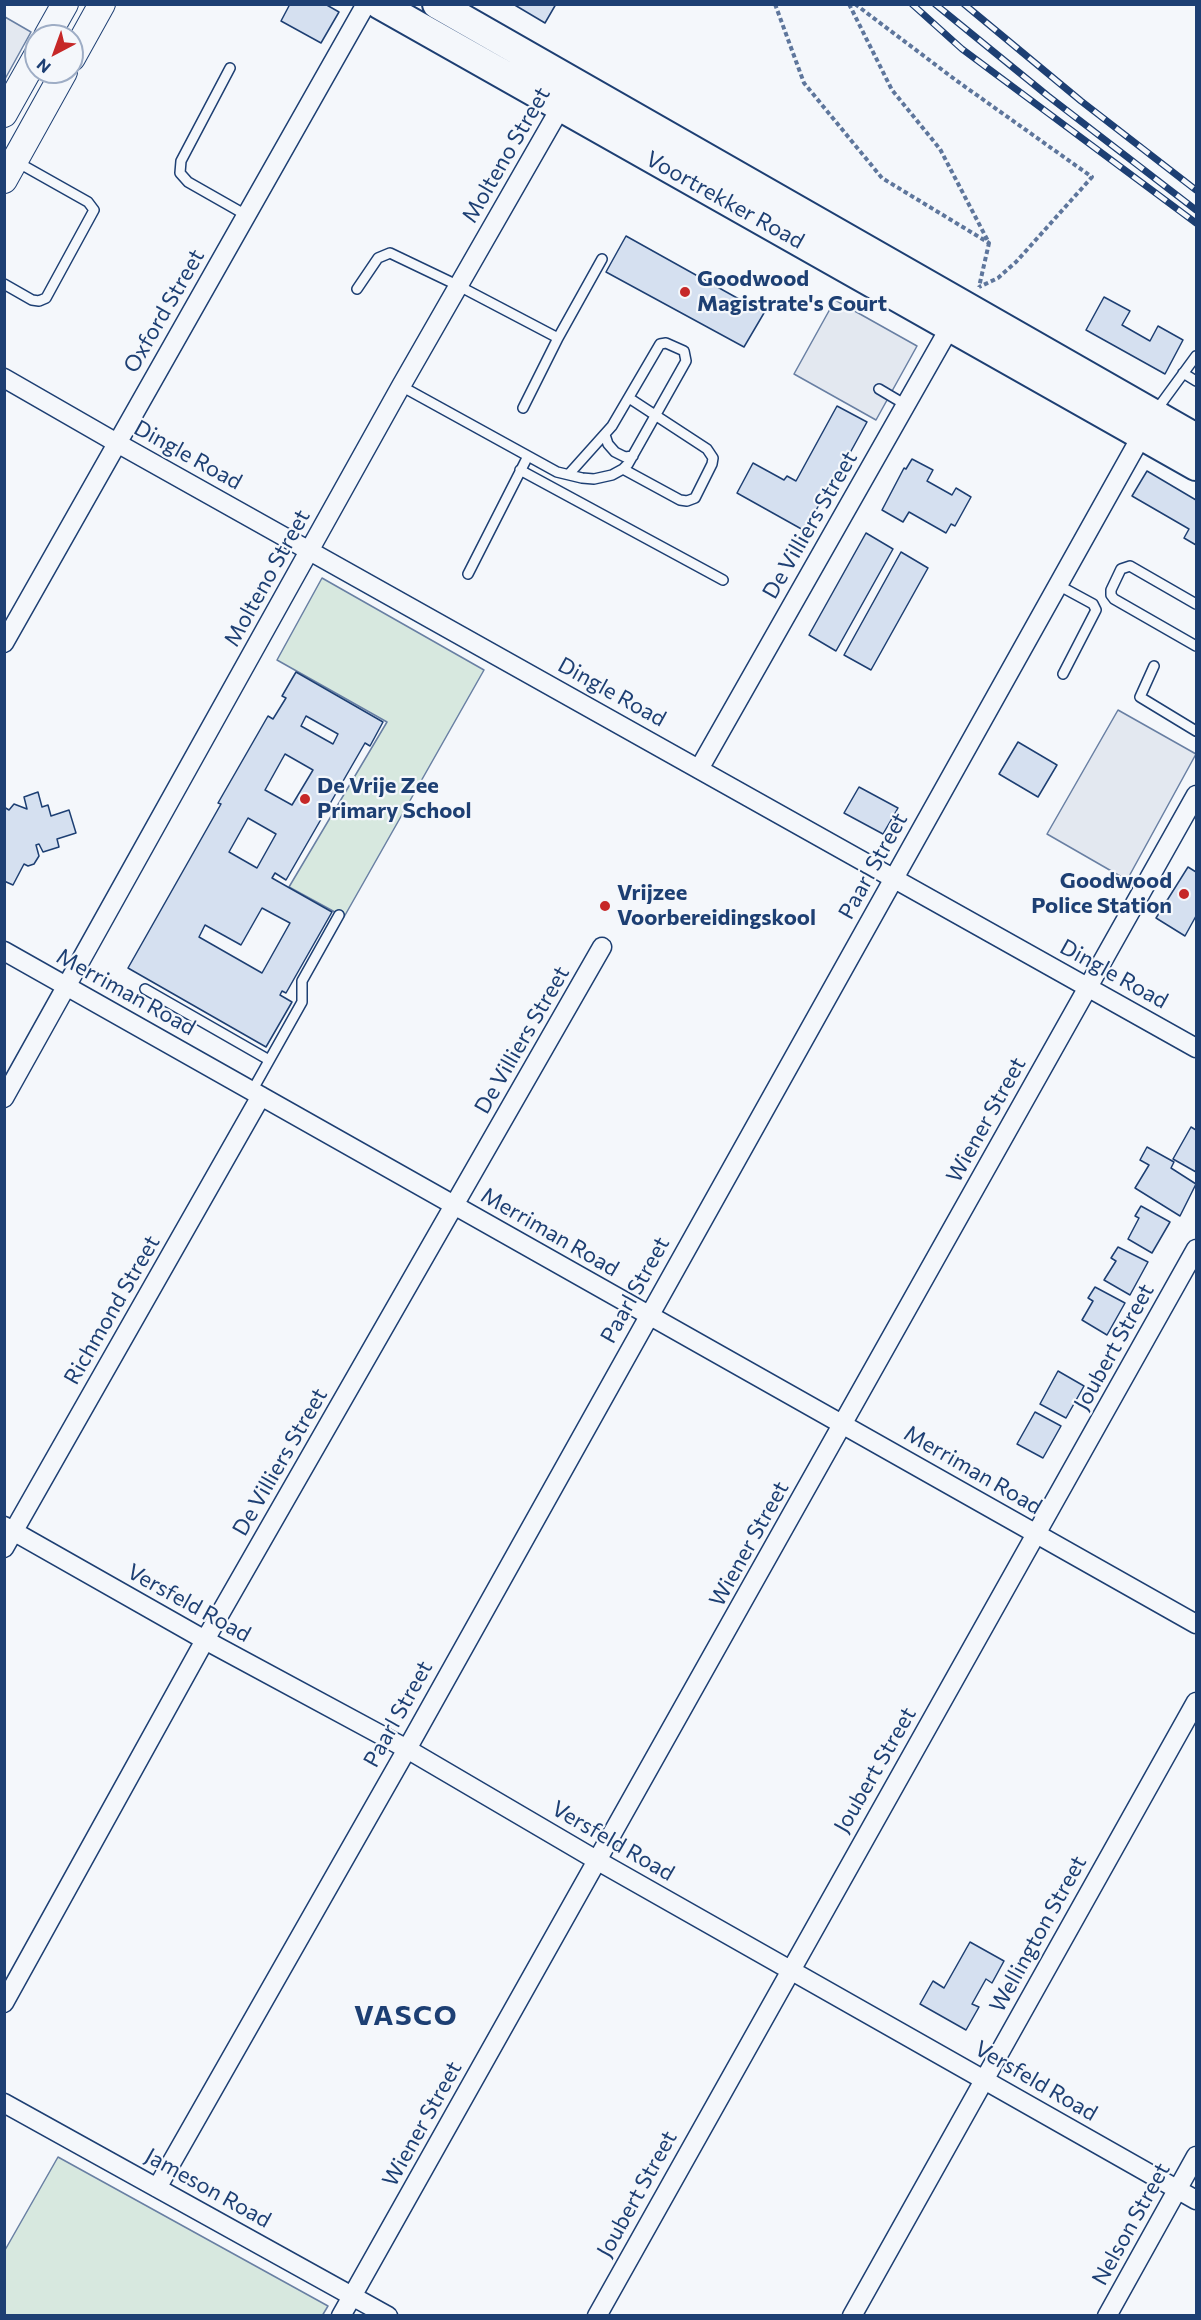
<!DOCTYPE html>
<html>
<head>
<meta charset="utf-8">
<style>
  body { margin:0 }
  #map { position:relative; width:1201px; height:2320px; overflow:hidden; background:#f4f7fb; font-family:Commissioner,sans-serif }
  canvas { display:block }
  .frame { position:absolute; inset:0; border:6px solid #1d3f73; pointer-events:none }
  .north { position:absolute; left:24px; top:24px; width:60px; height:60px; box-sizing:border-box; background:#f4f7fb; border:2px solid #9eadc5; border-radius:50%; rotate:221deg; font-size:16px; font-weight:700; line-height:24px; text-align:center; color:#1d3f73 }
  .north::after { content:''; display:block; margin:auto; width:21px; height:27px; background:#c62828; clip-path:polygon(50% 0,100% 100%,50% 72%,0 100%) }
</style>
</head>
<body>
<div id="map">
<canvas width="1201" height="2320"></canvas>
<div class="frame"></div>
<div class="north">N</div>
</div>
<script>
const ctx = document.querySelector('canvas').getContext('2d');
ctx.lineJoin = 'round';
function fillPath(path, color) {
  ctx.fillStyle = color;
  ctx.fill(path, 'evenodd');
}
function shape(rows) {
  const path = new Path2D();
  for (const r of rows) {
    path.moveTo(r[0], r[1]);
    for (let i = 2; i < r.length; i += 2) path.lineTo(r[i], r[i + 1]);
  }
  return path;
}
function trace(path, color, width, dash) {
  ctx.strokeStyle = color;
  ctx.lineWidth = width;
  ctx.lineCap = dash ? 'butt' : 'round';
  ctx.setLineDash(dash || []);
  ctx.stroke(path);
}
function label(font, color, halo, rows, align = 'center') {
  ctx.font = font + ' Commissioner,sans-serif';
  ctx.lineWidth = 4.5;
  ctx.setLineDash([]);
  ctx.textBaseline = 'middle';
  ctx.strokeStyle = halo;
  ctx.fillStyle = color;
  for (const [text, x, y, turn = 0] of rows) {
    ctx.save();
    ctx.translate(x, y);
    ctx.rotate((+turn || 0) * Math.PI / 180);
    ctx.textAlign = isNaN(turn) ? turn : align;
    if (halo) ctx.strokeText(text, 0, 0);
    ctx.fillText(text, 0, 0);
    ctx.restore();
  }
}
const green = shape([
  [322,578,484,670,344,917,289,887,387,722,277,660,322,578],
  [58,2157,328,2306,322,2316,5,2315,5,2250,58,2157]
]);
const parking = shape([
  [5,17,31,32,5,79,5,17],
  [835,300,917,346,876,420,794,374,835,300],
  [1118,710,1196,754,1127,880,1047,834,1118,710]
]);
const building = shape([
  [290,4,325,4,339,12,321,43,281,21,290,4],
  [513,4,556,4,545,23,513,4],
  [626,236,764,313,744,347,606,272,626,236],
  [1104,297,1130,311,1122,325,1150,341,1158,326,1183,340,1165,374,1086,330,1104,297],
  [837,406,867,422,823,502,821,501,805,531,737,493,753,463,784,480,787,476,796,481,837,406],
  [912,459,933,470,927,481,952,495,956,488,971,497,955,526,951,524,946,533,909,512,903,522,882,510,904,468,906,469,912,459],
  [1147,471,1196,500,1196,545,1184,538,1189,529,1132,496,1147,471],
  [866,533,893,549,836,651,809,635,866,533],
  [901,552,928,568,871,670,844,655,901,552],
  [296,672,383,722,370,746,365,743,286,880,275,873,272,878,332,912,286,993,282,991,280,995,292,1002,266,1047,128,968,221,804,218,803,268,716,273,719,286,698,282,696,296,672],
  [306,716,338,734,333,744,301,726,306,716],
  [285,754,313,770,292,805,265,790,285,754],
  [248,818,276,834,257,868,229,852,248,818],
  [262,908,290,923,262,973,199,937,205,925,241,945,262,908],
  [1018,742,1057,765,1038,797,999,774,1018,742],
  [859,787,898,808,883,834,844,813,859,787],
  [38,792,42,807,48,805,51,816,69,810,76,833,57,839,59,847,43,852,39,844,36,845,39,856,34,864,28,866,24,864,13,885,4,881,4,807,9,810,14,804,27,809,24,797,38,792],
  [1188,867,1196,872,1196,916,1185,936,1156,918,1188,867],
  [1191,1127,1196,1130,1196,1172,1173,1159,1191,1127],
  [1147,1147,1174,1162,1171,1168,1196,1184,1180,1216,1135,1188,1149,1165,1140,1160,1147,1147],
  [1141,1206,1170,1222,1152,1253,1128,1239,1139,1218,1135,1216,1141,1206],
  [1118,1247,1148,1262,1130,1295,1104,1280,1116,1261,1111,1258,1118,1247],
  [1095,1287,1125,1303,1107,1335,1082,1320,1093,1301,1088,1298,1095,1287],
  [1058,1371,1084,1386,1066,1418,1040,1404,1058,1371],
  [1035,1412,1061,1426,1043,1458,1017,1444,1035,1412],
  [970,1942,1004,1961,992,1983,986,1979,972,2004,979,2007,966,2030,920,2004,933,1981,944,1988,970,1942]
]);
const path = shape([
  [775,4,804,83,882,178,989,243],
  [849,4,892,90,940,149,989,243,979,287],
  [855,4,957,81,1092,177,1016,262,998,278,979,287]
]);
const lane = shape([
  [230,68,181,161,180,173,188,182,246,215],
  [4,284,32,300,39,301,46,298,94,210,88,202,17,162],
  [357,289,378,258,390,253,459,286,558,338,523,408],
  [558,338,602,259],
  [1183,373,1196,381],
  [401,386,557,472,582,478,594,479,612,475,623,469,628,464,686,361,684,351,666,343,660,344,612,426,569,474],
  [879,389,906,405],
  [1155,412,1196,356],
  [605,435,608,444,615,452,625,457,633,456],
  [623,469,680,500,687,501,695,498,712,464,713,458,707,449,629,398],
  [520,470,723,580],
  [468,574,528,456],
  [1058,585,1093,604,1096,610,1063,674],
  [1196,604,1130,566,1121,569,1111,590,1111,595,1114,599,1196,646],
  [1154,666,1140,697,1196,731],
  [145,989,269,1060],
  [252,1091,302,1002,302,981,339,915]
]);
const street = shape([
  [4,378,117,443,1196,1048],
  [4,643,366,4],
  [699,769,954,320],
  [4,951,1196,1624],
  [4,1098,401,386,566,98],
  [4,1526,205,1640,407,1749,598,1861,1196,2200],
  [4,1548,261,1096],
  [4,2003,205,1640,602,947],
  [4,2103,388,2316],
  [157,2188,407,1749,1147,426],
  [341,2316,1196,795],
  [597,2316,1196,1249],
  [852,2316,1196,1702],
  [1107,2316,1196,2156]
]);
const secondary = shape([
  [47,36,65,4],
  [72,58,102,4],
  [4,114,36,57],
  [4,180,64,72]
]);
const primary = shape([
  [379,4,1196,466],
  [437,4,1196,438]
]);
const rail = shape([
  [912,4,962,49,1196,223],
  [935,4,1048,96,1196,210],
  [964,4,1081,101,1196,190]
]);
const markers = [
  [685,292,6,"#c62828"],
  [305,799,6,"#c62828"],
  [1184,894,6,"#c62828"],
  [605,906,6,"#c62828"]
];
const streetNames = [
  ["Molteno Street",506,155,-60],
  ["Voortrekker Road",725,200,29],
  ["Oxford Street",164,311,-60],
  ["Dingle Road",188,455,29],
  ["De Villiers Street",810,525,-60],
  ["Molteno Street",267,578,-61],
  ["Dingle Road",612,692,29],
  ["Paarl Street",873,866,-61],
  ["Dingle Road",1114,974,29],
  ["Merriman Road",126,992,29],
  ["De Villiers Street",522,1040,-60],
  ["Wiener Street",986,1120,-61],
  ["Merriman Road",550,1232,30],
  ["Paarl Street",635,1290,-61],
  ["Richmond Street",112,1310,-60],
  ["Joubert Street",1114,1347,-61],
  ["De Villiers Street",280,1462,-60],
  ["Merriman Road",973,1470,30],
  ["Wiener Street",749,1544,-61],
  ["Versfeld Road",189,1603,29],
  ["Paarl Street",398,1714,-61],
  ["Joubert Street",875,1770,-60],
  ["Versfeld Road",613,1841,30],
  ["Wellington Street",1038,1934,-61],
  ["Versfeld Road",1036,2081,30],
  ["Wiener Street",422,2124,-61],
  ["Jameson Road",208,2188,29],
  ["Joubert Street",637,2194,-61],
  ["Nelson Street",1131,2224,-61]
];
const poiNames = [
  ["Goodwood",697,279],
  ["Magistrate's Court",697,304],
  ["De Vrije Zee",317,786],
  ["Primary School",317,811],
  ["Goodwood",1172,881,"right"],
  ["Police Station",1172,906,"right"],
  ["Vrijzee",617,893],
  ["Voorbereidingskool",617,918]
];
const districtNames = [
  ["VASCO",406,2016]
];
fillPath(green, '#d7e8df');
trace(green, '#687fa3', 1.5);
fillPath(parking, '#e3e8f0');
trace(parking, '#687fa3', 1.5);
fillPath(building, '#d5e0f0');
trace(building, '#1d3f73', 1.5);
trace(lane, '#1d3f73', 12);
trace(street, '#1d3f73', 21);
trace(secondary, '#1d3f73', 28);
trace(primary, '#1d3f73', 32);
trace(path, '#5e769c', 4, [4.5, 3]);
trace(lane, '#f4f7fb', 9);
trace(street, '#f4f7fb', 18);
trace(secondary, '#f4f7fb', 26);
trace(primary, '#f4f7fb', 28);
trace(rail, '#1d3f73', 7);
trace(rail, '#f4f7fb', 4.5, [14]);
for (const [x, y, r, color] of markers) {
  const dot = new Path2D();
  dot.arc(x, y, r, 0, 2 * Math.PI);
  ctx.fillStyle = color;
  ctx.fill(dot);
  trace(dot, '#f4f7fb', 2);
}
label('22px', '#1d3f73', '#f4f7fb', streetNames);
label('bold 22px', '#1d3f73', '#f4f7fb', poiNames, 'left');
ctx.letterSpacing = '1.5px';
label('bold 28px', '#1d3f73', '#f4f7fb', districtNames);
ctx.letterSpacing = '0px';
</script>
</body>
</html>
